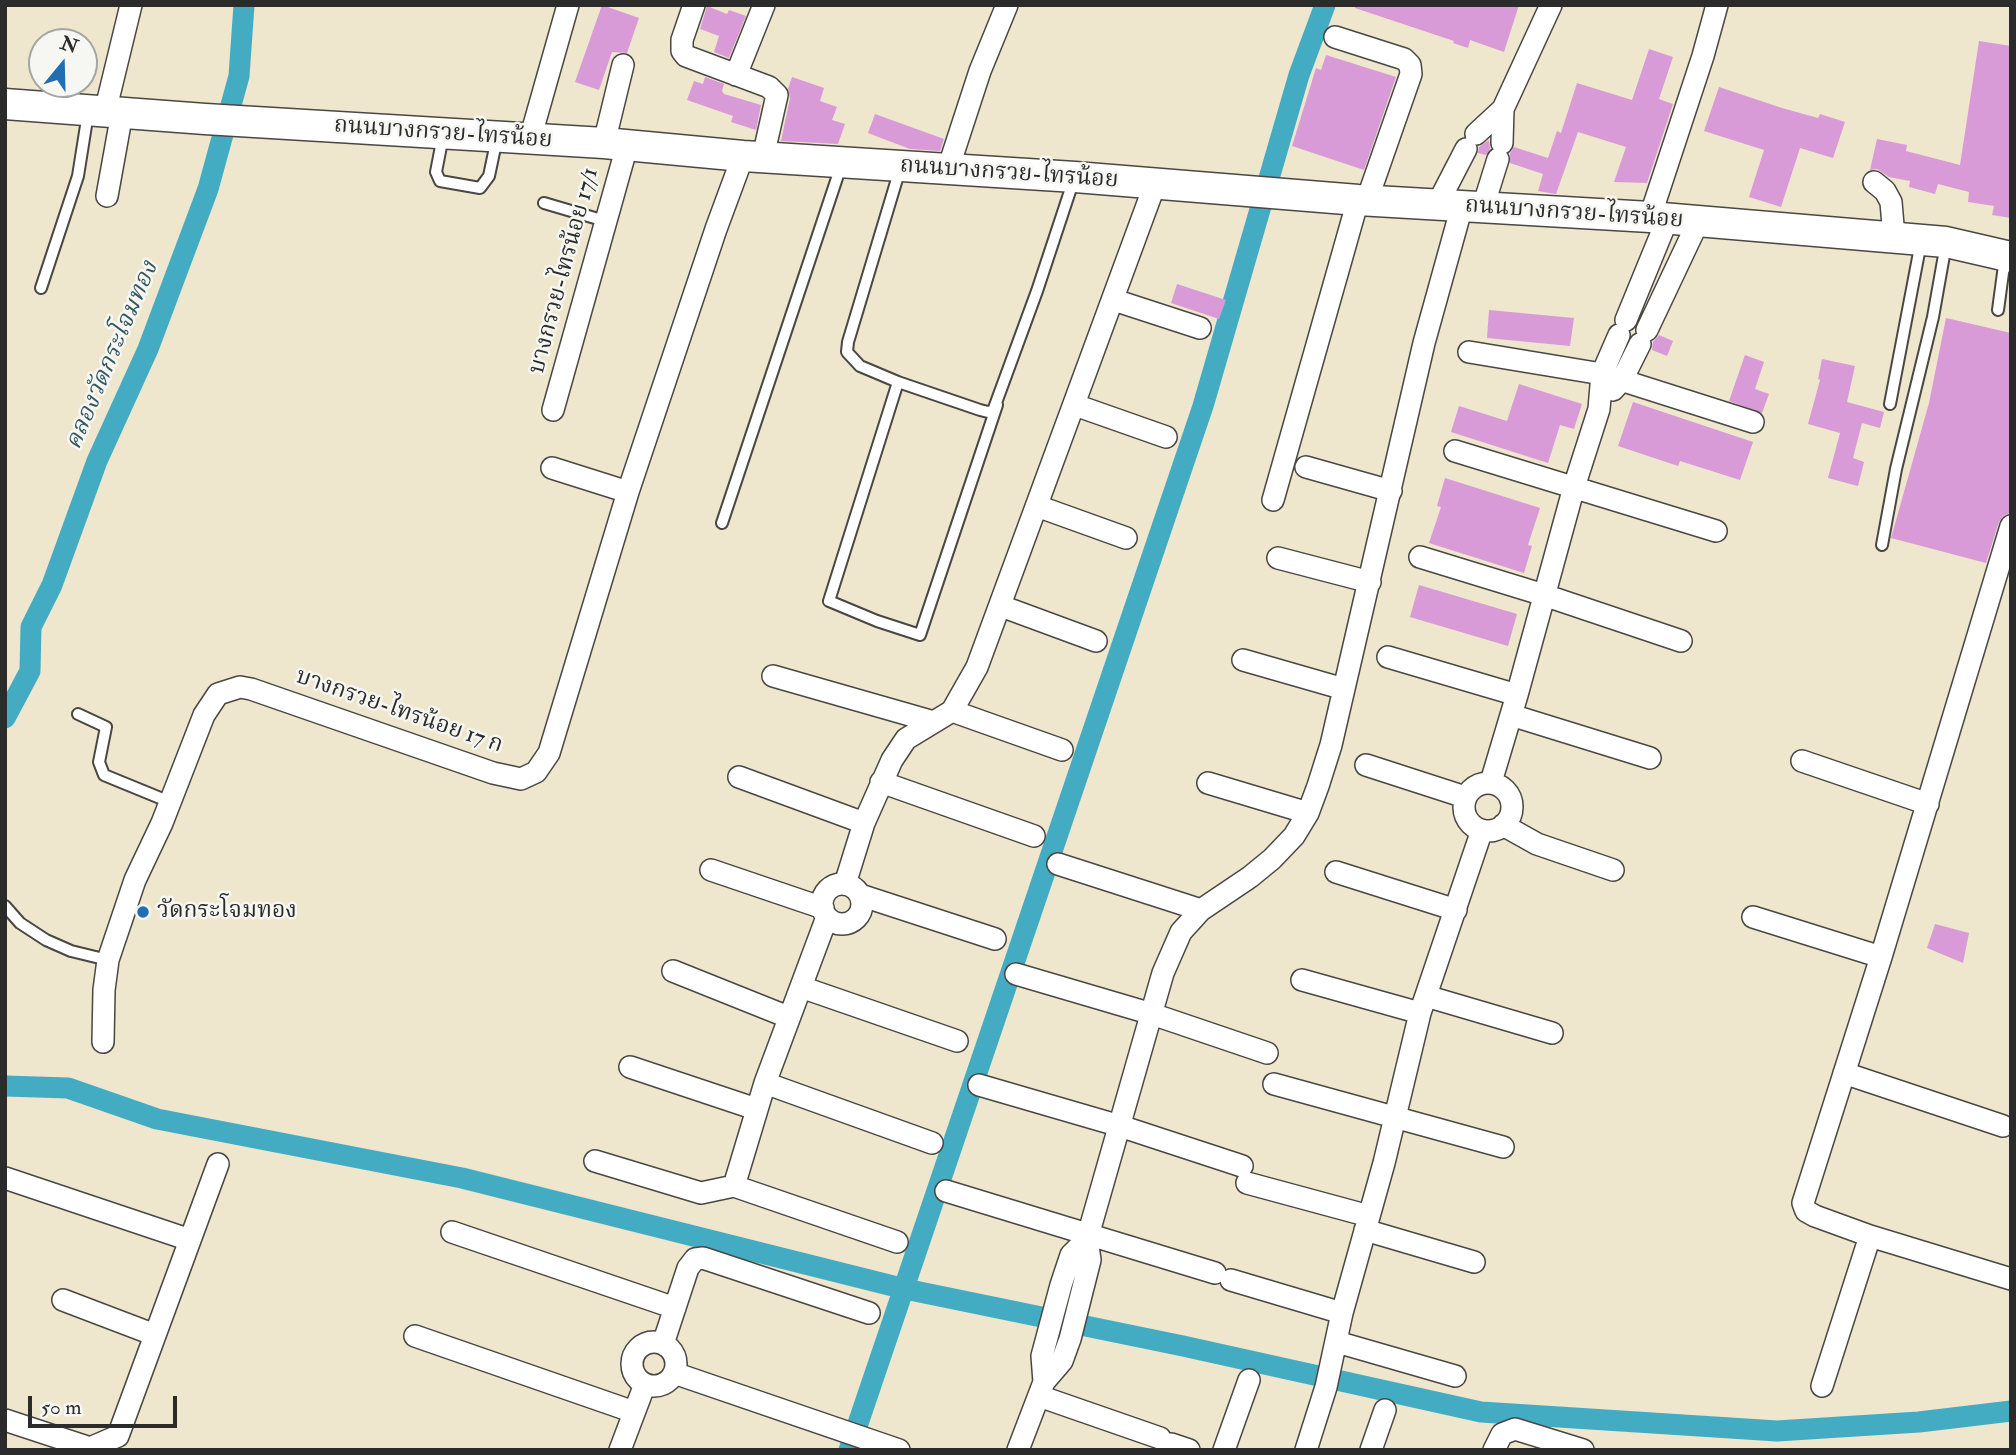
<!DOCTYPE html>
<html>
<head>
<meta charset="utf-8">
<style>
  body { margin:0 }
  #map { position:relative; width:2016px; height:1455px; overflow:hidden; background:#eee6cd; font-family:"IM FELL Double Pica",serif }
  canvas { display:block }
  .frame { position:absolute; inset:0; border:7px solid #2b2b2b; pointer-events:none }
  .north { position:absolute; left:28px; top:28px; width:70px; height:70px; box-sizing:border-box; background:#f6f6f2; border:2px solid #a5a5a2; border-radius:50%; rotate:19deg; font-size:19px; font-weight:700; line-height:28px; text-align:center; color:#2b2b2b }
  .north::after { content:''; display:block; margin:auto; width:24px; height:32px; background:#1f6fb2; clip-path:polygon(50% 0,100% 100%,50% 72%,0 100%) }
  .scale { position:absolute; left:28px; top:1396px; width:149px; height:32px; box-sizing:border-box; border:4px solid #2b2b2b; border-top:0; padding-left:9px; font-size:21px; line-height:24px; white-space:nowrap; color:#2b2b2b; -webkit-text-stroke:5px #f6f6f2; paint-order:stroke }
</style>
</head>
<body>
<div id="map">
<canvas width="2016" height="1455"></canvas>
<div class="frame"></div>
<div class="north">N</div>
<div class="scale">50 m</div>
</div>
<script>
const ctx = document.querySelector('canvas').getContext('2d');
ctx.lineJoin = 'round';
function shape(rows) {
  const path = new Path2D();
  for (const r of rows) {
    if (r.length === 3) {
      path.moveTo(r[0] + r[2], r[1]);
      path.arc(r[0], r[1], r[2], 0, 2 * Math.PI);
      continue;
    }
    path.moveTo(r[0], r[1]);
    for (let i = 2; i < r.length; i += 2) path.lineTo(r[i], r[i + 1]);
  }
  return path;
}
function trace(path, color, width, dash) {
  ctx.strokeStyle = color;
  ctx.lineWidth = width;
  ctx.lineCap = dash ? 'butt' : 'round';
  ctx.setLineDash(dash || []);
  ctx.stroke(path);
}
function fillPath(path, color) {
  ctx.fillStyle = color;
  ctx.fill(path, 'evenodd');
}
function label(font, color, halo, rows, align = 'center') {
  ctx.font = font + ' "IM FELL Double Pica","Noto Serif Thai",serif';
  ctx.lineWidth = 5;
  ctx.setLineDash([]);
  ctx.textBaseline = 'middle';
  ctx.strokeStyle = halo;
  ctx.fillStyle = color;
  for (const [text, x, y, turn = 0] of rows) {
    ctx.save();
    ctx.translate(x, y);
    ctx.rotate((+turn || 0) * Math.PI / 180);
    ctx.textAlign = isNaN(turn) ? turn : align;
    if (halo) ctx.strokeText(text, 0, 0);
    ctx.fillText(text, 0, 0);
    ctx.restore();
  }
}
const canal = shape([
  [5,718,30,671,31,627,52,585,97,461,148,349,208,189,239,76,244,5],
  [5,1086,68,1088,157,1119,462,1178,905,1289,1183,1346,1481,1412,1777,1431,1919,1422,2011,1411],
  [849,1450,1203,406,1299,75,1325,5]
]);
const building = shape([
  [602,5,639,18,627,53,612,52,599,90,575,82],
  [1355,5,1519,5,1504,52,1470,40,1468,48,1453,43,1454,41,1355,8],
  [707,6,727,14,729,10,746,16,729,58,714,52,719,36,700,29],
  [1979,41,2011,46,2011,218,1992,215,1994,206,1968,202,1969,192,1938,184,1935,194,1909,187,1910,181,1889,177,1877,169,1870,170,1877,139,1907,145,1906,151,1960,165],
  [1649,49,1673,57,1659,99,1673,104,1647,183,1614,182,1626,147,1578,132,1556,194,1538,191,1543,174,1510,163,1510,153,1514,147,1548,158,1557,131,1561,133,1577,83,1632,100],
  [1326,55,1396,77,1364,170,1292,146,1316,68,1321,70],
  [705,77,724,84,722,91,724,94,761,105,756,130,731,122,733,116,687,100,694,81,703,84],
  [792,77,824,88,820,101,837,107,832,120,845,124,838,144,781,141,790,98,788,89],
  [1719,87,1782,108,1818,118,1820,114,1845,122,1833,158,1800,148,1781,207,1749,197,1764,150,1704,131],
  [875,114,944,139,940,151,910,149,868,133],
  [1489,140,1490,149,1486,155,1478,153,1479,147],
  [1177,284,1226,300,1219,319,1171,303],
  [1489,310,1574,318,1570,346,1487,338],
  [1946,318,2011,333,2011,509,2010,513,2003,516,1999,522,1986,563,1891,538,1929,403],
  [1659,335,1673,341,1667,356,1652,350,1653,342],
  [1745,355,1764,362,1755,389,1769,394,1762,413,1729,401],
  [1822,359,1855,366,1847,402,1884,412,1880,428,1862,423,1853,458,1864,462,1858,486,1828,478,1840,433,1808,424,1820,380,1818,379],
  [1519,384,1582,404,1574,429,1560,425,1548,463,1451,432,1459,406,1507,421],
  [1633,402,1753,442,1740,480,1680,461,1678,466,1618,446],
  [1445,478,1540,508,1528,545,1532,546,1524,573,1429,543,1441,507,1437,506],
  [1419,585,1517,614,1508,646,1410,617],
  [1935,924,1969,933,1963,963,1927,948]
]);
const service = shape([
  [443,136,436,172,440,181,480,188,489,176,497,138],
  [900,169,848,342,847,352,860,366,898,382,829,601,877,621,920,635,997,405],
  [544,203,605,221],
  [41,288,78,176,88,113],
  [1998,310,2005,258],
  [898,382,980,410,988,412,993,411,1037,291,1074,179],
  [1890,404,1921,242],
  [722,523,842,163],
  [1882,545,1896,469,1933,317,1946,244],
  [78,714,106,727,99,762,104,775,170,802],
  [5,906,20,923,46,940,71,951,108,960]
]);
const minor = shape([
  [694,5,682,40,682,51,686,56,769,87,777,95,763,157],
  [1335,37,1404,59,1410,65,1411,74,1367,200],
  [736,75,764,5],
  [105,112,131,5],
  [1476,134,1503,109],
  [530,139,568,5],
  [604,143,623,65],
  [1502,143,1503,109,1551,5],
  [948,169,980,71,1007,5],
  [1874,182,1885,191,1891,202,1894,237],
  [107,196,122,113],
  [1437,205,1466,149],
  [1483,207,1498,159],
  [1650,217,1703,56,1717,5],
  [1114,300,1200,328],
  [1626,320,1667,220],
  [1647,330,1698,222],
  [1469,352,1602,374,1753,422],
  [1613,390,1622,380,1640,344],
  [1075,405,1166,437],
  [553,410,627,146],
  [1455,451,1716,531],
  [1306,467,1391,491],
  [552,468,628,492],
  [1273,500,1358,200],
  [1037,506,1126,538],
  [2011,526,1881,957,1803,1203,1806,1211,1815,1216,1870,1236,2011,1279],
  [1420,557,1544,595,1681,641],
  [1278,558,1370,582],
  [1001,606,1096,641],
  [1388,657,1517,695],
  [1243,660,1344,689],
  [773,676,934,722],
  [952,711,1062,750],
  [1511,715,1650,758],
  [1802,761,1928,804],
  [1366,765,1465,797],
  [739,777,864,823],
  [881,782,1034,836],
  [1491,782,1517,695,1574,487,1599,409,1602,374,1619,335],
  [1488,807,24],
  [1208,783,1308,813],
  [1503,825,1537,844,1613,870],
  [1058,864,1201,910],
  [711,870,823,908],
  [1336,872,1456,910],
  [845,884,864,823,892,760,906,739,952,711,977,667,1155,184],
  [842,904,20],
  [860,895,995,939],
  [1753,917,1881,957],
  [673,971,788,1017],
  [1016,974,1152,1014,1267,1053],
  [1302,980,1420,1013],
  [801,987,957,1041],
  [1426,996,1552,1033],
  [103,1042,104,990,108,960,135,880,162,823,204,715,218,694,240,687,251,689,493,773,521,779,536,772,549,753,628,492,716,229,743,156],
  [630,1067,756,1109],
  [1844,1073,2003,1126],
  [765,1083,932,1143],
  [1274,1084,1503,1147],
  [979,1085,1120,1126,1242,1166],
  [595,1161,701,1193,734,1186,765,1083,827,917],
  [5,1178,190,1240],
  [1247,1183,1369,1216],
  [734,1186,897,1242],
  [946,1191,1215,1273],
  [1365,1230,1474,1262],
  [452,1232,675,1308],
  [1231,1280,1342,1313],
  [63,1300,155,1335],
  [415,1336,634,1412],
  [1337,1342,1455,1376],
  [654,1364,22],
  [663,1344,688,1268,695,1259,703,1258,869,1313],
  [674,1373,899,1450],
  [1044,1382,1042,1356,1061,1285,1071,1255,1087,1239],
  [1822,1386,1870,1236],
  [1039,1396,1160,1438],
  [5,1420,90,1448,118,1436,218,1164],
  [1171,1444,1189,1450],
  [620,1450,645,1384],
  [1018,1450,1044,1382,1062,1361,1070,1339,1090,1260,1087,1239,1163,973,1181,932,1201,910,1250,877,1272,859,1294,836,1308,813,1318,786,1331,745,1424,343,1462,206],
  [1224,1450,1249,1380],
  [1306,1450,1326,1387,1342,1313,1384,1163,1420,1013,1482,830],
  [1371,1450,1385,1410],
  [1494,1450,1502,1434,1515,1429,1583,1450]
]);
const secondary = shape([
  [5,104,205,119,604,143,743,156,1075,177,1358,200,1650,217,1946,242,2011,257]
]);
const markers = [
  [143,912,7,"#1f6fb2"]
];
const streetNames = [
  ["ถนนบางกรวย-ไทรน้อย",443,134,4],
  ["ถนนบางกรวย-ไทรน้อย",1009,174,4],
  ["ถนนบางกรวย-ไทรน้อย",1574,214,4],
  ["บางกรวย-ไทรน้อย 17/1",565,271,-75],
  ["บางกรวย-ไทรน้อย 17 ก",399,712,19]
];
const poiNames = [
  ["วัดกระโจมทอง",157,912]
];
const waterNames = [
  ["คลองวัดกระโจมทอง",113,356,-67]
];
trace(canal, '#43acc2', 21);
fillPath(building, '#d89bd8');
trace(service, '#484743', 14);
trace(minor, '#484743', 24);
trace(secondary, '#484743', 33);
trace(service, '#fff', 10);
trace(minor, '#fff', 21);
trace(secondary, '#fff', 30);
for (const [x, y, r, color] of markers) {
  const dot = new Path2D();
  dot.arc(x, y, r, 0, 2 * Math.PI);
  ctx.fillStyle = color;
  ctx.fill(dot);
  trace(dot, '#f6f6f2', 2.5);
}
label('23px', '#2b2b2b', '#f6f6f2', streetNames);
label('23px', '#2b2b2b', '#f6f6f2', poiNames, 'left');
label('italic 24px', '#335860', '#f6f6f2', waterNames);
</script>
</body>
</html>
